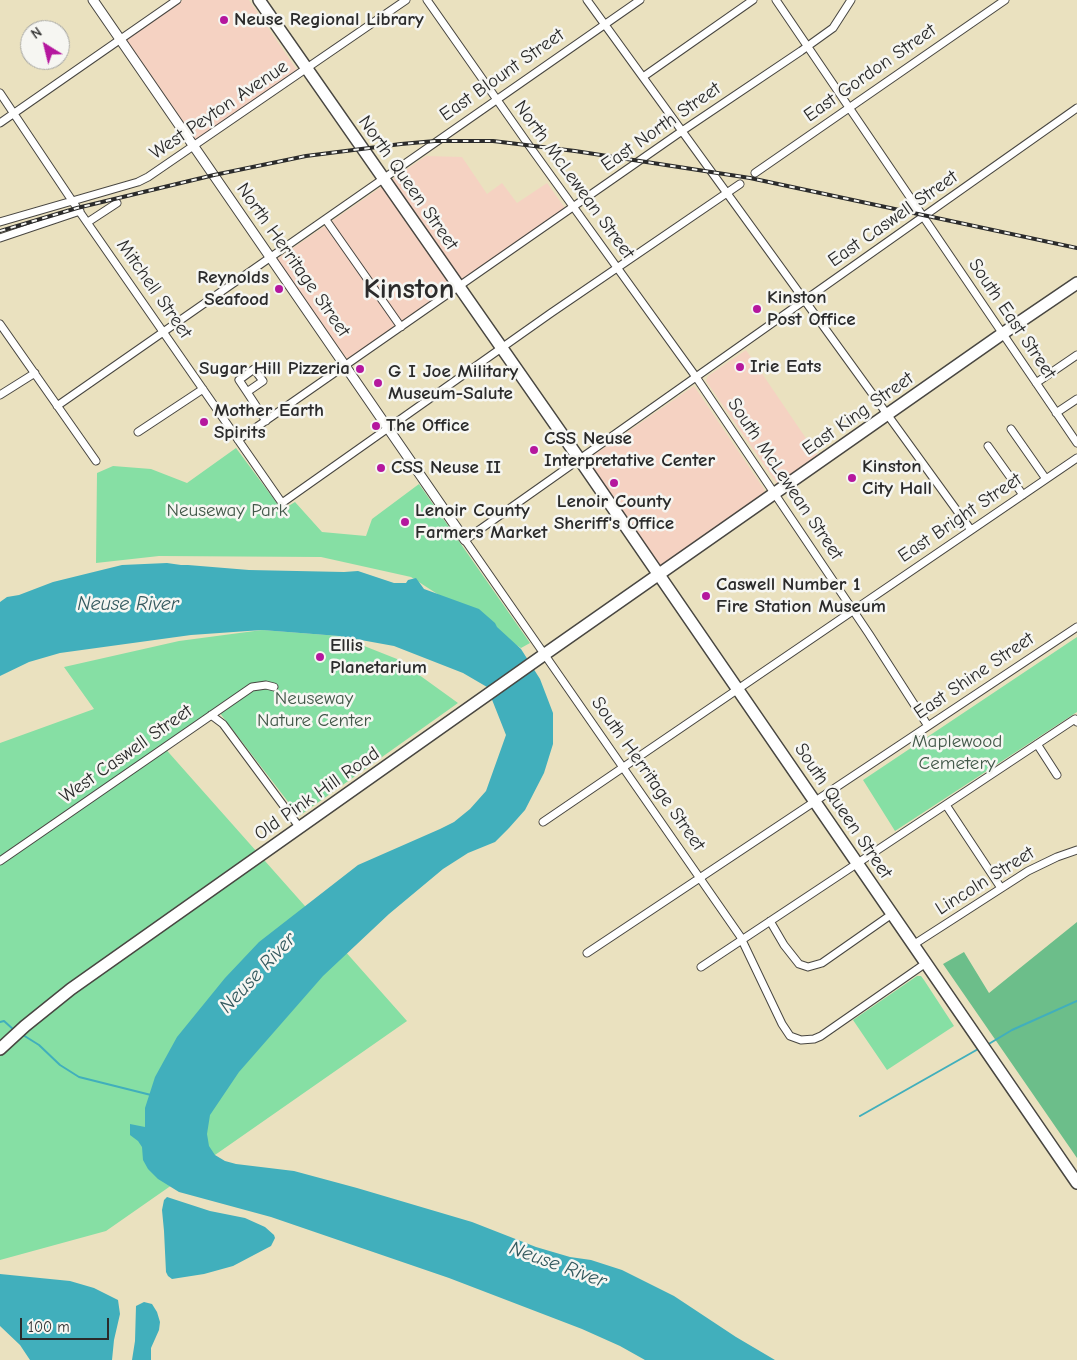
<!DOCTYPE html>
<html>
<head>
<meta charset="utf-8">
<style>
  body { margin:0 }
  #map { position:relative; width:1077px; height:1360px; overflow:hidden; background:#eae1bf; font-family:"Comic Neue",sans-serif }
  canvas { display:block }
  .north { position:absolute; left:20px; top:20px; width:50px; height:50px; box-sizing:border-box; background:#f6f6f2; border:1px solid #a5a5a2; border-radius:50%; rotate:324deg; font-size:14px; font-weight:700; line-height:20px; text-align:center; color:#2b2b2b }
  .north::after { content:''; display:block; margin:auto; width:18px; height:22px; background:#b5179e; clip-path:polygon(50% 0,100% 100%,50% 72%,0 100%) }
  .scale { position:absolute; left:20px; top:1318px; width:89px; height:22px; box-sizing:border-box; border:2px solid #2b2b2b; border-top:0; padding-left:6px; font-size:15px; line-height:18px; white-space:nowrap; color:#2b2b2b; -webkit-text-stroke:4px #f6f6f2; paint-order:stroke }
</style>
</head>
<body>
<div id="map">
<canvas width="1077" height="1360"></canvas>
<div class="north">N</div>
<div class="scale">100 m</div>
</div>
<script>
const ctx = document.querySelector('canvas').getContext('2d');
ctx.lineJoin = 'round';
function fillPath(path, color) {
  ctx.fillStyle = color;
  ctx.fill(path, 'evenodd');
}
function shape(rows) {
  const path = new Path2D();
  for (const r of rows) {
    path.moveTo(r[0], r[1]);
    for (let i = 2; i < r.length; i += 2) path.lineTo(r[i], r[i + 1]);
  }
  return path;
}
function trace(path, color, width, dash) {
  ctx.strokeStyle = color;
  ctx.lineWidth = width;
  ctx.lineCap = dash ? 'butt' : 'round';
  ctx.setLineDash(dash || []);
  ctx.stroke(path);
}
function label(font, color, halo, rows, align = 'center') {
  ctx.font = font + ' "Comic Neue",sans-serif';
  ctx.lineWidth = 5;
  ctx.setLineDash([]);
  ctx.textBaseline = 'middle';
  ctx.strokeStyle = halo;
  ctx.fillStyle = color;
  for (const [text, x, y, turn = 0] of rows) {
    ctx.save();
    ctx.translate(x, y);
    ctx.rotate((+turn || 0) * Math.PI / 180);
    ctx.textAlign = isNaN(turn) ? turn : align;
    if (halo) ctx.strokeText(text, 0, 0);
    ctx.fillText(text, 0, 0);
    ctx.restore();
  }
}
const built = shape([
  [183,0,249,0,297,70,196,140,126,39],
  [426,156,462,157,487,194,502,183,517,203,547,183,565,208,347,359,277,259],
  [746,350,818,456,777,484,706,381,708,376],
  [694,386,764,489,765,494,664,565,660,566,587,463,588,459]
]);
const green = shape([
  [236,448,282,510,295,502,322,532,366,536,372,519,419,484,530,643,521,648,411,577,321,557,159,556,96,563,97,473,113,466,151,469,187,483],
  [262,630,339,636,397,659,458,703,299,816,216,708,162,745,407,1021,106,1231,0,1260,0,743,94,709,64,667,179,641],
  [1077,637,1077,712,895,831,863,780],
  [917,976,921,976,924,980,954,1026,887,1070,853,1020]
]);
const forest = shape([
  [1077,922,1077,1158,943,964,964,952,989,993]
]);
const water = shape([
  [167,563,181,565,188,565,249,570,344,572,358,571,394,583,406,583,408,580,416,578,424,589,479,609,495,623,497,627,521,649,540,679,553,713,553,744,544,773,525,810,509,828,495,842,468,853,443,869,389,914,323,976,239,1072,210,1115,207,1134,209,1146,215,1155,225,1161,236,1164,294,1171,357,1188,472,1222,536,1247,570,1257,591,1260,622,1270,674,1296,736,1337,775,1360,645,1360,620,1346,582,1329,449,1278,271,1217,179,1192,158,1179,148,1169,143,1160,142,1147,138,1141,130,1135,130,1124,145,1127,145,1108,155,1077,177,1037,225,978,259,942,358,865,440,829,454,822,470,809,486,791,506,735,487,687,463,673,394,646,339,636,262,630,191,635,60,653,29,662,0,676,0,602,7,597,19,595,53,582,122,565],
  [167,1197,210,1211,245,1218,265,1227,274,1235,275,1238,271,1246,233,1266,204,1274,172,1279,168,1276,166,1272,164,1231,162,1210,164,1200],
  [0,1274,70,1281,94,1288,118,1300,120,1314,114,1340,112,1360,30,1360,20,1345,0,1326],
  [144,1302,152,1304,157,1312,160,1322,159,1330,151,1348,151,1360,132,1360,135,1341,136,1306]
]);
const stream = shape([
  [0,1022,4,1021,14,1030],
  [23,1035,39,1045,60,1065,79,1077,151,1095],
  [987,1045,1012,1030,1077,1001],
  [860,1116,980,1048]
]);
const minor = shape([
  [427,0,528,144,696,377,869,634,928,726],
  [587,0,971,530],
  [776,0,1077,443],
  [643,77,753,0],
  [0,93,77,208,282,503,551,313,740,184],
  [0,123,177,0],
  [755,173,1005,0],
  [326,220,401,327],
  [0,222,138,182,148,177,406,0],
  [88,222,117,203],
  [0,238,80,211],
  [0,324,96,461],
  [1036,383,1077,355],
  [247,392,263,381,254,369,239,380,247,392,262,415,266,421],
  [0,395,35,373],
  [57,406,640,0],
  [1056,413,1077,399],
  [1011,429,1046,479],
  [138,432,203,389],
  [238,440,682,131,801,51,833,28,851,0],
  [988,446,1023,495],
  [211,715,223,724,300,828],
  [1037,744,1057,775],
  [946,805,1001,888],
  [543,822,1077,458],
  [0,861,252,687,266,685,274,687],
  [770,921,784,945,799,964,808,967,822,963,892,914],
  [913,945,1028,871,1057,857,1077,850],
  [587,953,1077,627],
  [926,963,821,1036,814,1039,801,1040,790,1036,782,1024,740,936,465,540,1077,108],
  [701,967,1075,719,1077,722]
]);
const tertiary = shape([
  [93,0,465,540]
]);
const primary = shape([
  [259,0,580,460,1077,1183]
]);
const trunk = shape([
  [0,1049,25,1026,71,989,545,654,1002,334,1077,283]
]);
const rail = shape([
  [0,231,77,208,214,175,306,156,401,144,435,141,493,141,575,151,750,178,1077,248]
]);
const markers = [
  [224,20,5,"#b5179e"],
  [279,289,5,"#b5179e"],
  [757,309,5,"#b5179e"],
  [740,367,5,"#b5179e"],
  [360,369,5,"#b5179e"],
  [378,383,5,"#b5179e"],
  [204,422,5,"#b5179e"],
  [376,426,5,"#b5179e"],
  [534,450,5,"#b5179e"],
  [381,468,5,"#b5179e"],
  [852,478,5,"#b5179e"],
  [614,483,5,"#b5179e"],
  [405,522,5,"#b5179e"],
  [706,596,5,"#b5179e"],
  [320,657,5,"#b5179e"]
];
const poiNames = [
  ["Neuse Regional Library",234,20],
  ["Reynolds",269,278,"right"],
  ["Seafood",269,300,"right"],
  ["Kinston",767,298],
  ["Post Office",767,320],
  ["Irie Eats",750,367],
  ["Sugar Hill Pizzeria",350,369,"right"],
  ["G I Joe Military",388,372],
  ["Museum-Salute",388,394],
  ["Mother Earth",214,411],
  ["Spirits",214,433],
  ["The Office",386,426],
  ["CSS Neuse",544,439],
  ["Interpretative Center",544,461],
  ["Kinston",862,467],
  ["City Hall",862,489],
  ["CSS Neuse II",391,468],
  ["Lenoir County",614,502,"center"],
  ["Sheriff's Office",614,524,"center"],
  ["Lenoir County",415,511],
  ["Farmers Market",415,533],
  ["Caswell Number 1",716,585],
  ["Fire Station Museum",716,607],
  ["Ellis",330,646],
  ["Planetarium",330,668]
];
const streetNames = [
  ["East Gordon Street",870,73,-35],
  ["East Blount Street",502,75,-35],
  ["West Peyton Avenue",219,110,-34],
  ["East North Street",661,127,-35],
  ["North McLewean Street",574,180,54],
  ["North Queen Street",408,183,55],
  ["East Caswell Street",893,219,-35],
  ["North Herritage Street",293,260,55],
  ["Mitchell Street",154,289,55],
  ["South East Street",1012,319,56],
  ["East King Street",858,414,-35],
  ["South McLewean Street",785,479,56],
  ["East Bright Street",960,518,-34],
  ["East Shine Street",974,676,-34],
  ["West Caswell Street",126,754,-35],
  ["South Herritage Street",648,774,55],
  ["Old Pink Hill Road",317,794,-35],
  ["South Queen Street",843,811,56],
  ["Lincoln Street",985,881,-32]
];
const parkNames = [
  ["Neuseway Park",227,511],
  ["Neuseway",314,699],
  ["Nature Center",314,721],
  ["Maplewood",957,742],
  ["Cemetery",957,764]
];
const waterNames = [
  ["Neuse River",128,604],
  ["Neuse River",258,973,-47],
  ["Neuse River",558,1265,20]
];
const townNames = [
  ["Kinston",409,290]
];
fillPath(built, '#f5d2c2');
fillPath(green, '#86dfa4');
fillPath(forest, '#6cbe8a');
fillPath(water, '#41afbc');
trace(stream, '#41afbc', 2);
trace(minor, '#484641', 9);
trace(tertiary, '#484641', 11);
trace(primary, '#484641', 14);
trace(trunk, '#484641', 14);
trace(minor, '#fff', 7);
trace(tertiary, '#fff', 9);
trace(primary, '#fff', 11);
trace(trunk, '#fff', 11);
trace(rail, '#2b2b2b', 4);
trace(rail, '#f6f6f2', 2, [5.5]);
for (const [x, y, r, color] of markers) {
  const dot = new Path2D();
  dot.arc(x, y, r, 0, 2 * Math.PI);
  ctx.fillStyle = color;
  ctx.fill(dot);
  trace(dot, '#f6f6f2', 2);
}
label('bold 19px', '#2b2b2b', '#f6f6f2', poiNames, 'left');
label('19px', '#2b2b2b', '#f6f6f2', streetNames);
label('19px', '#425849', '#f6f6f2', parkNames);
label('italic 20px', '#33595e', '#f6f6f2', waterNames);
label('bold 29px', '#2b2b2b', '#f6f6f2', townNames);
</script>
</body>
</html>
